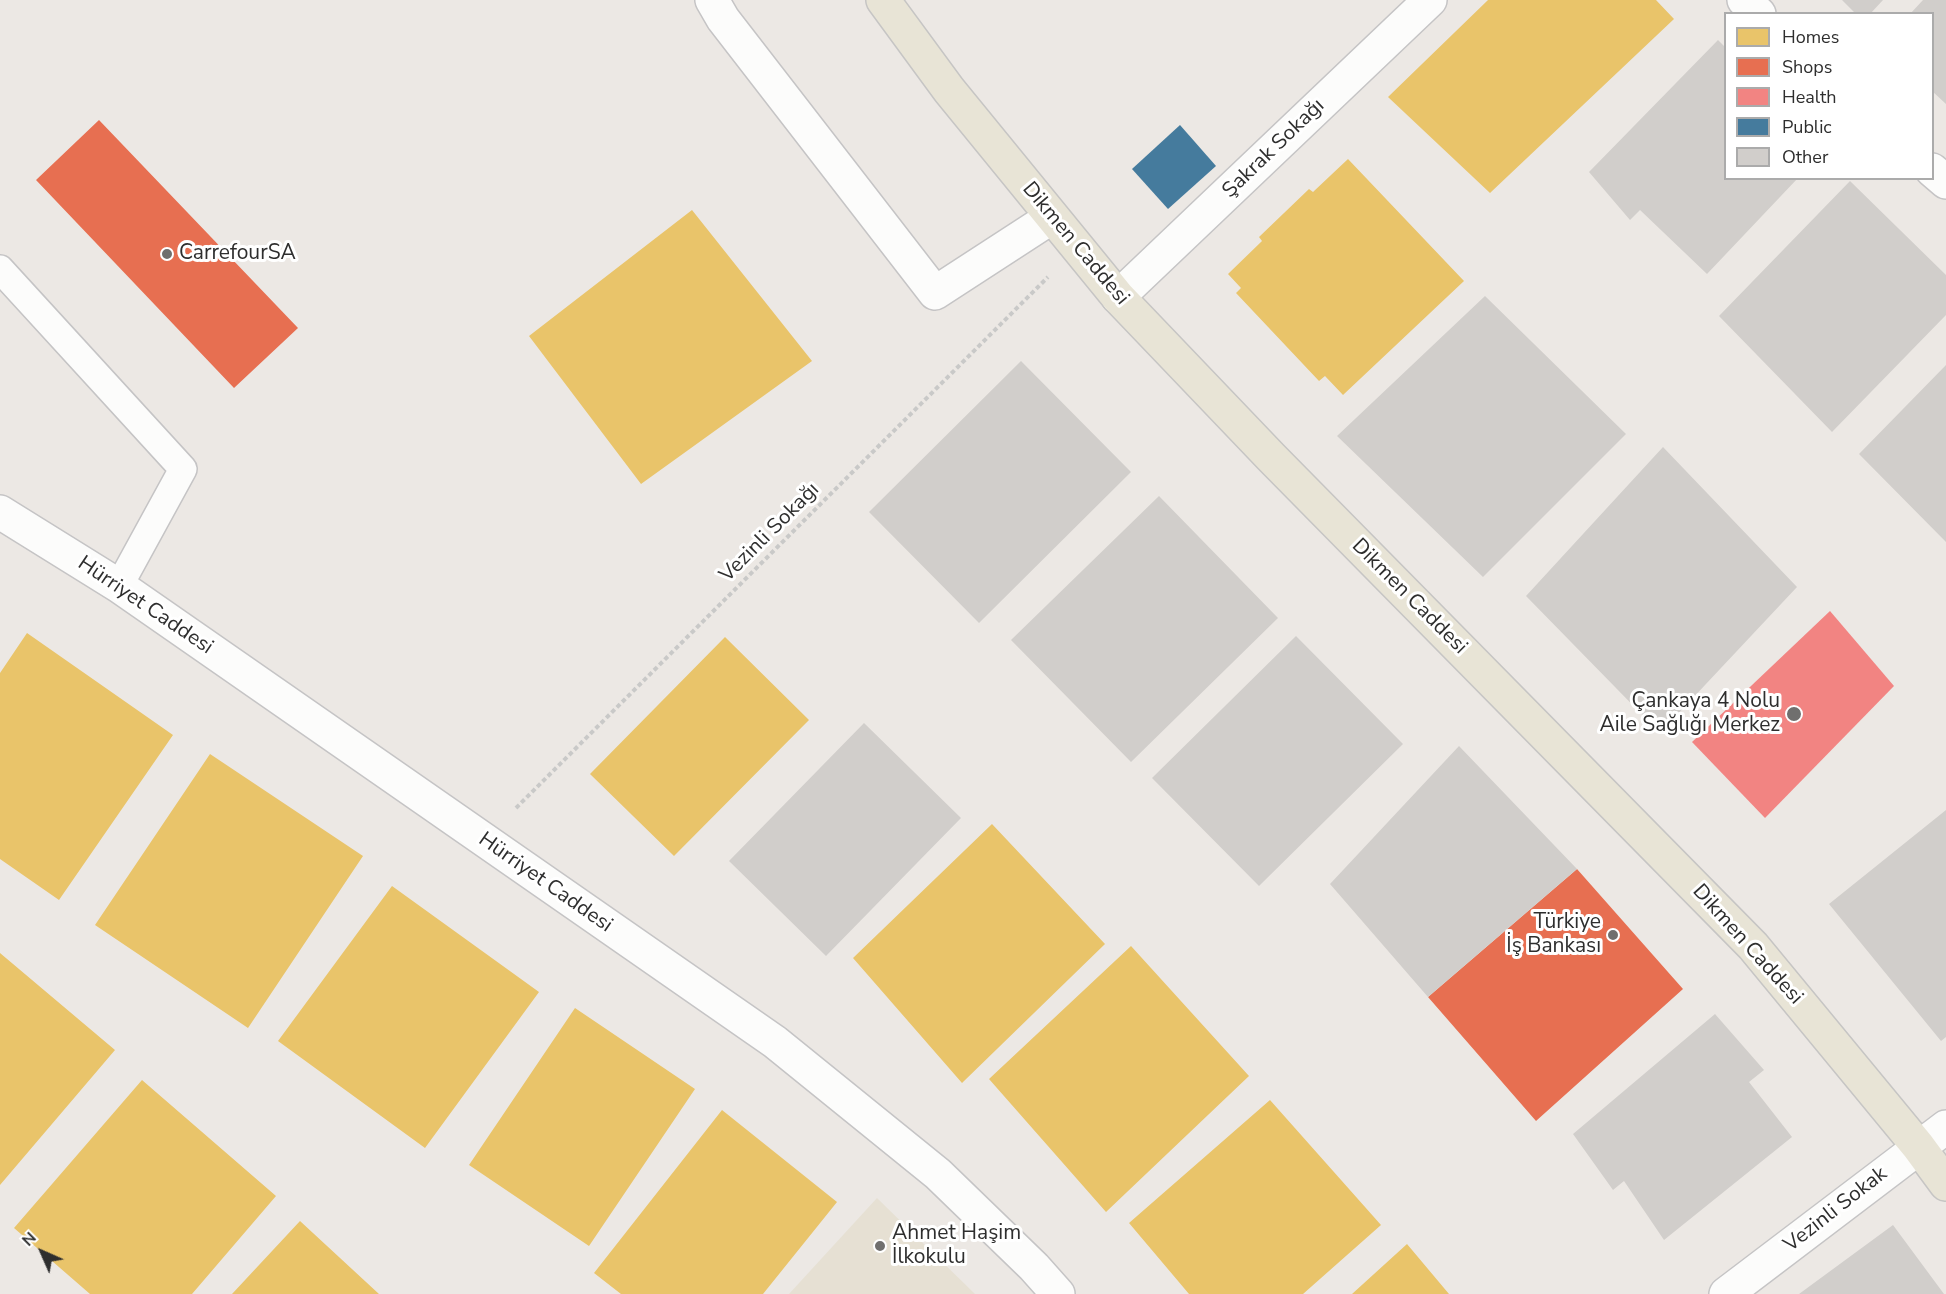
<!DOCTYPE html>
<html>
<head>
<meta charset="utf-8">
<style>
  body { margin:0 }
  #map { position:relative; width:1946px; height:1294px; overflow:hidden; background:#ece8e4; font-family:"Nunito Sans",sans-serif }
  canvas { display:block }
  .legend { position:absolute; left:1724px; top:12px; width:210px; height:168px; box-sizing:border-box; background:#fff; border:2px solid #ababab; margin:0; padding:8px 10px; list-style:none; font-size:18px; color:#2e2e2e }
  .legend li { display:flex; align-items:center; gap:12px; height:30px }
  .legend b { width:30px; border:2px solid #ababab }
  .north { position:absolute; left:12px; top:1222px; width:60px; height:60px; -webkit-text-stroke:4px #fff; paint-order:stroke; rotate:315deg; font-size:16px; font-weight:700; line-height:24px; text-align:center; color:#2e2e2e }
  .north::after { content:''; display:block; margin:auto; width:21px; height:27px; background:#2e2e2e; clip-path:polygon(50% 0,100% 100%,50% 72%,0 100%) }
</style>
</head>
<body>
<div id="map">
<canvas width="1946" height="1294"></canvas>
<ul class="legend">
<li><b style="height:16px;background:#e9c46a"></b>Homes</li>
<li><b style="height:16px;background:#e76f51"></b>Shops</li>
<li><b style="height:16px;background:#f28482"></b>Health</li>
<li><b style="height:16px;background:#457b9d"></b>Public</li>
<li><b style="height:16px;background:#d1cecb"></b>Other</li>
</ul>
<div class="north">N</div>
</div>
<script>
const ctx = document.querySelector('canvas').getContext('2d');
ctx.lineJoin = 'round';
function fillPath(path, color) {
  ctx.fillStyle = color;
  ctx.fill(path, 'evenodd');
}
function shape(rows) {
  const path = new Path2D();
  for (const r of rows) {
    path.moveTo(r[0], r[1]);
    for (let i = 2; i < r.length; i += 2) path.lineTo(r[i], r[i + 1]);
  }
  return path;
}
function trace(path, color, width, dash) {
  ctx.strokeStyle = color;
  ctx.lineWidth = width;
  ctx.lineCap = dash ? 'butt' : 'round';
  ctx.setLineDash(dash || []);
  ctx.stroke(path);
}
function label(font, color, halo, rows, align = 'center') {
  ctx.font = font + ' "Nunito Sans",sans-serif';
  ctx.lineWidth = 6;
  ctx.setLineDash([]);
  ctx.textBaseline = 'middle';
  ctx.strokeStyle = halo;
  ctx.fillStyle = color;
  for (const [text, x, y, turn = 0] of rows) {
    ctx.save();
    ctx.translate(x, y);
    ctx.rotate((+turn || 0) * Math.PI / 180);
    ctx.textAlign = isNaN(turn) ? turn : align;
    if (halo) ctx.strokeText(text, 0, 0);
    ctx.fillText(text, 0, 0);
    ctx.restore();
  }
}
const education = shape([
  [877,1198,975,1294,789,1294]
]);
const homes = shape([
  [1488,0,1656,0,1674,19,1490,193,1388,97],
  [1348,159,1464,281,1343,395,1325,376,1319,381,1236,293,1241,288,1228,274,1262,241,1259,237,1309,189,1313,192],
  [692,210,812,361,641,484,529,336],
  [27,633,173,735,59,900,0,859,0,673],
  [725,637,809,720,674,856,590,774],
  [210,754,363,856,248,1028,95,925],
  [992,824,1105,944,962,1083,853,958],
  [392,886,539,992,425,1148,278,1041],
  [1131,946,1249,1076,1106,1212,989,1079],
  [0,953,115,1050,0,1185],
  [575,1008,695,1089,589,1246,469,1165],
  [142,1080,276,1196,192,1294,90,1294,14,1228],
  [1270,1100,1381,1225,1303,1294,1189,1294,1129,1223],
  [722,1110,837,1202,763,1294,621,1294,594,1273],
  [300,1221,379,1294,232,1294],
  [1407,1244,1449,1294,1352,1294]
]);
const shops = shape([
  [99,120,298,328,234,388,36,180],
  [1577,869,1683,989,1536,1121,1428,997]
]);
const health = shape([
  [1830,611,1894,686,1765,818,1692,742]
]);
const public = shape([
  [1180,125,1216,166,1168,209,1132,169]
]);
const building = shape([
  [1842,0,1883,0,1870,14,1856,14],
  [1923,0,1946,0,1946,104,1932,91,1932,14,1910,14],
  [1718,40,1726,48,1726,178,1798,178,1707,274,1640,210,1630,220,1589,172],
  [1850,181,1946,275,1946,315,1832,432,1719,316],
  [1485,296,1626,434,1483,577,1337,436],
  [1021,361,1131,472,979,623,869,512],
  [1946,365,1946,542,1859,454],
  [1663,447,1797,587,1660,733,1526,596],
  [1159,496,1278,618,1131,762,1011,640],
  [1296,636,1403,744,1259,886,1152,778],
  [864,723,961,818,826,956,729,861],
  [1459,746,1577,869,1428,997,1330,884],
  [1946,810,1946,1037,1941,1041,1829,904],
  [1715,1014,1764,1070,1749,1082,1792,1137,1664,1240,1624,1181,1613,1190,1573,1134],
  [1893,1225,1944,1294,1799,1294]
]);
const path = shape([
  [516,808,1048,277]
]);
const service = shape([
  [0,269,183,469,119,586]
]);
const minor = shape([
  [712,0,723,19,935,293,1052,217],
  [1744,0,1759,14],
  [1932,170,1946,182],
  [1118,297,1430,0],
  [1726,1294,1946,1127]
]);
const tertiary = shape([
  [0,512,119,586,775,1042,938,1174,1034,1267,1058,1294]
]);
const primary = shape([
  [883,0,949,90,1118,297,1271,457,1753,946,1918,1146,1946,1184]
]);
const markers = [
  [167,254,6,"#706f6e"],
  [1794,714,8,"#706f6e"],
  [1613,935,6,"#706f6e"],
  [880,1246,6,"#706f6e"]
];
const streetNames = [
  ["Şakrak Sokağı",1274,149,-44],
  ["Dikmen Caddesi",1075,244,50],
  ["Vezinli Sokağı",770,533,-45],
  ["Dikmen Caddesi",1409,597,45],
  ["Hürriyet Caddesi",145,606,34],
  ["Hürriyet Caddesi",545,883,35],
  ["Dikmen Caddesi",1747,945,48],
  ["Vezinli Sokak",1836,1210,-38]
];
const poiNames = [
  ["CarrefourSA",179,254],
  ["Çankaya 4 Nolu",1780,702,"right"],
  ["Aile Sağlığı Merkez",1780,726,"right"],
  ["Türkiye",1601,923,"right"],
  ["İş Bankası",1601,947,"right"],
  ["Ahmet Haşim",892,1234],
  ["İlkokulu",892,1258]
];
fillPath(education, '#e6e0d3');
fillPath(homes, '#e9c46a');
fillPath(shops, '#e76f51');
fillPath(health, '#f28482');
fillPath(public, '#457b9d');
fillPath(building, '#d1cecb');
trace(service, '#c5c4c5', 30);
trace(minor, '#c5c4c5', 36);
trace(tertiary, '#c5c4c5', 36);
trace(primary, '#c6c5c4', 36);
trace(path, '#c9c9c8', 4, [4.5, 3]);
trace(service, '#fcfcfb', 27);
trace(minor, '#fcfcfb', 33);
trace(tertiary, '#fcfcfb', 33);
trace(primary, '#e8e4d6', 33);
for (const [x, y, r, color] of markers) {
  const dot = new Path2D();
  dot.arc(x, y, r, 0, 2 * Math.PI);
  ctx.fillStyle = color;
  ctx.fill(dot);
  trace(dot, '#fff', 2);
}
label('21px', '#2e2e2e', '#fff', streetNames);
label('21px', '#2e2e2e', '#fff', poiNames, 'left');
</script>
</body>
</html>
